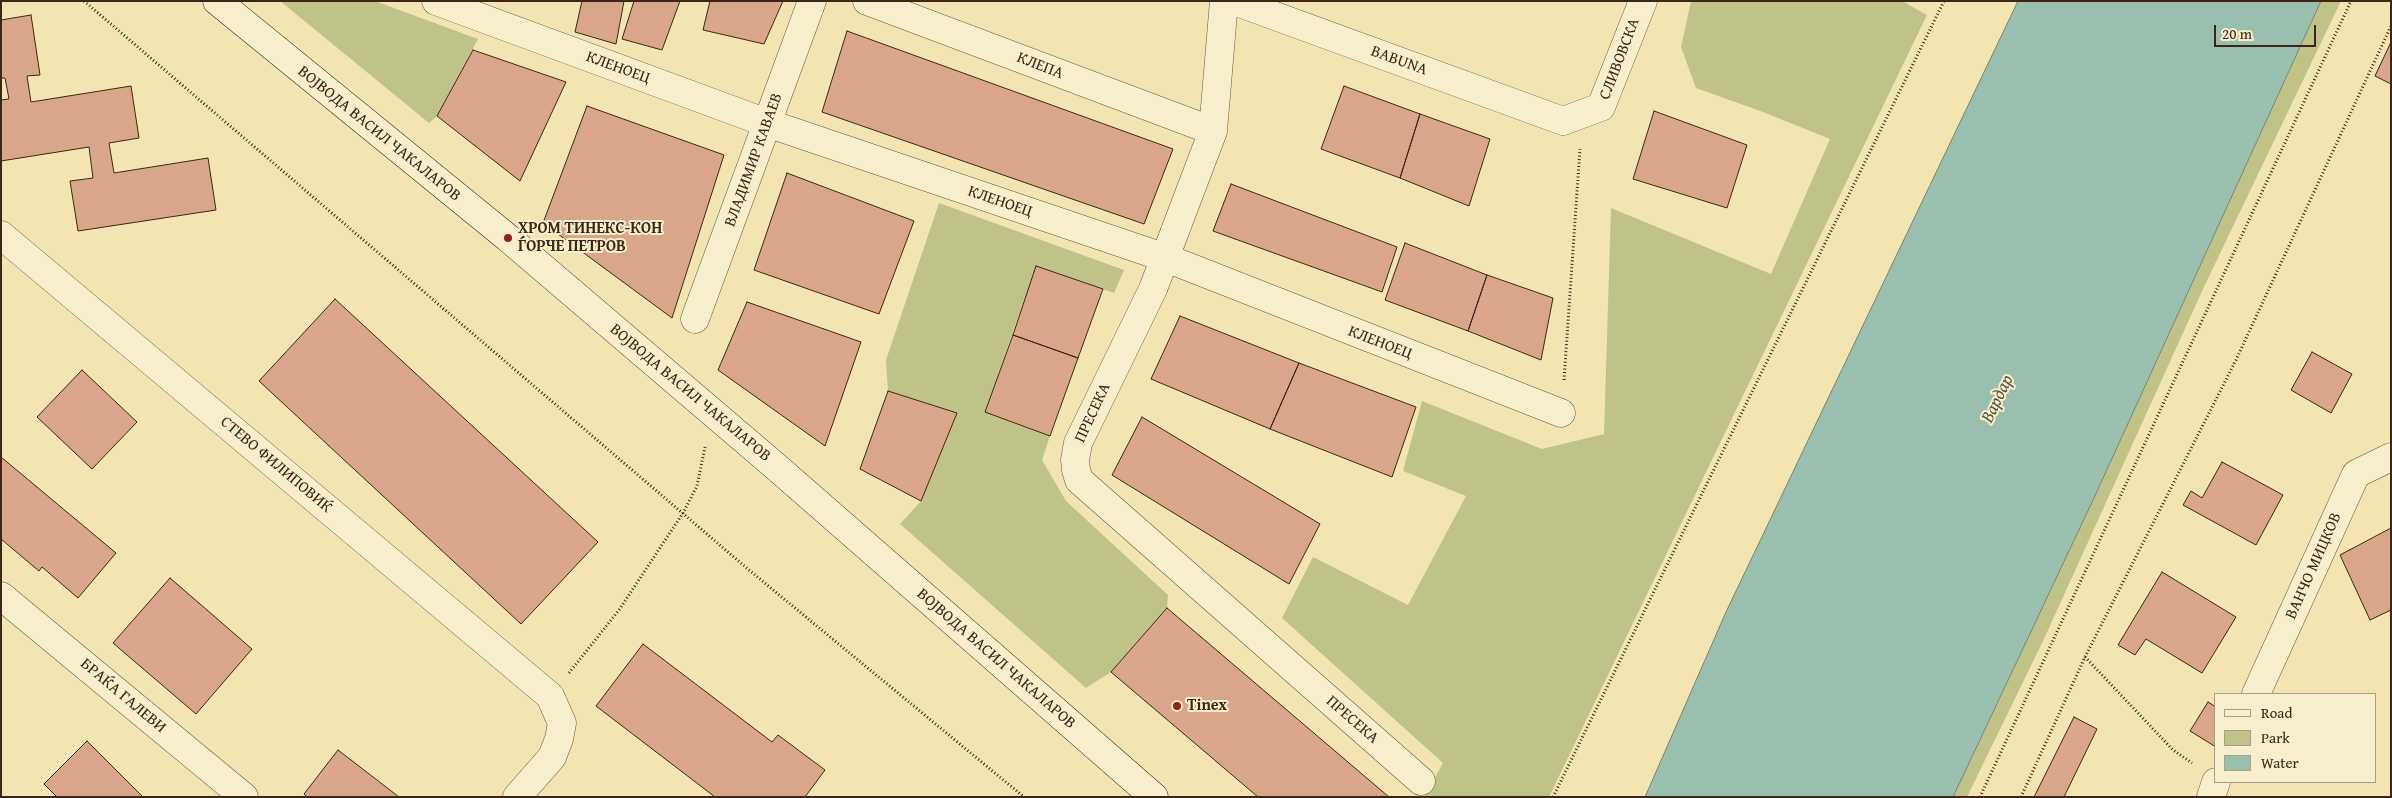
<!DOCTYPE html>
<html>
<head>
<meta charset="utf-8">
<style>
  body { margin:0 }
  #map { position:relative; width:2392px; height:798px; overflow:hidden; background:#f3e5b1; font-family:"Gentium Book Plus",serif }
  canvas { display:block }
  .frame { position:absolute; inset:0; border:2px solid #3b2617; pointer-events:none }
  .legend { position:absolute; left:2214px; top:693px; width:162px; height:90px; box-sizing:border-box; background:#f7eecc; border:1px solid #ac9e84; margin:0; padding:6px 9px; list-style:none; font-size:15px; color:#3b2617 }
  .legend li { display:flex; align-items:center; gap:10px; height:25px }
  .legend b { width:25px; border:1px solid #ac9e84 }
  .scale { position:absolute; left:2214px; top:25px; width:102px; height:22px; box-sizing:border-box; border:2px solid #3b2617; border-top:0; padding-left:6px; font-size:15px; line-height:18px; white-space:nowrap; color:#3b2617; -webkit-text-stroke:4px #f7eecc; paint-order:stroke }
</style>
</head>
<body>
<div id="map">
<canvas width="2392" height="798"></canvas>
<div class="frame"></div>
<ul class="legend">
<li><b style="height:6px;background:#f7eecc"></b>Road</li>
<li><b style="height:14px;background:#c0c388"></b>Park</li>
<li><b style="height:14px;background:#9bbfae"></b>Water</li>
</ul>
<div class="scale">20 m</div>
</div>
<script>
const ctx = document.querySelector('canvas').getContext('2d');
ctx.lineJoin = 'round';
function fillPath(path, color) {
  ctx.fillStyle = color;
  ctx.fill(path, 'evenodd');
}
function shape(rows) {
  const path = new Path2D();
  for (const r of rows) {
    path.moveTo(r[0], r[1]);
    for (let i = 2; i < r.length; i += 2) path.lineTo(r[i], r[i + 1]);
  }
  return path;
}
function trace(path, color, width, dash) {
  ctx.strokeStyle = color;
  ctx.lineWidth = width;
  ctx.lineCap = dash ? 'butt' : 'round';
  ctx.setLineDash(dash || []);
  ctx.stroke(path);
}
function label(font, color, halo, rows, align = 'center') {
  ctx.font = font + ' "Gentium Book Plus",serif';
  ctx.lineWidth = 4;
  ctx.setLineDash([]);
  ctx.textBaseline = 'middle';
  ctx.strokeStyle = halo;
  ctx.fillStyle = color;
  for (const [text, x, y, turn = 0] of rows) {
    ctx.save();
    ctx.translate(x, y);
    ctx.rotate((+turn || 0) * Math.PI / 180);
    ctx.textAlign = isNaN(turn) ? turn : align;
    if (halo) ctx.strokeText(text, 0, 0);
    ctx.fillText(text, 0, 0);
    ctx.restore();
  }
}
const green = shape([
  [280,1,375,1,478,39,437,116,429,123],
  [1691,1,1902,1,1927,15,1549,797,1424,797,1443,763,1282,618,1313,557,1408,605,1466,496,1403,471,1422,401,1542,449,1604,434,1611,208,1771,274,1830,139,1763,112,1696,88,1681,47],
  [2321,1,2341,1,2203,289,2044,639,1967,797,1953,797,2093,500],
  [939,203,1124,270,1114,293,1036,266,985,412,1050,436,1042,460,1066,501,1168,595,1167,608,1111,672,1086,688,900,524,921,501,956,413,888,391,886,360]
]);
const water = shape([
  [2018,1,2321,1,2093,500,1953,797,1645,797,1726,612,2018,1]
]);
const building = shape([
  [582,1,624,1,616,44,575,32,582,1],
  [634,1,680,1,662,50,622,39,634,1],
  [710,1,783,1,764,44,703,30,710,1],
  [31,15,40,75,27,76,31,102,131,86,139,138,109,143,114,173,208,158,216,210,78,231,70,181,93,178,89,147,1,161,1,100,9,99,5,78,1,78,1,20,31,15],
  [847,31,1173,149,1144,224,822,112,847,31],
  [2391,42,2391,84,2375,76,2391,42],
  [473,50,566,82,520,181,437,116,473,50],
  [1344,86,1420,114,1400,178,1321,149,1344,86],
  [587,106,724,155,672,318,543,223,587,106],
  [1654,111,1747,145,1727,208,1633,179,1654,111],
  [1420,114,1490,139,1469,206,1400,178,1420,114],
  [787,173,914,221,879,314,754,270,787,173],
  [1231,184,1397,247,1382,292,1213,231,1231,184],
  [1405,243,1487,275,1468,331,1385,300,1405,243],
  [1036,266,1103,289,1078,358,1013,335,1036,266],
  [1487,275,1553,298,1541,360,1468,331,1487,275],
  [335,299,598,542,521,624,259,381,335,299],
  [747,302,861,342,825,446,718,370,747,302],
  [1180,316,1299,363,1270,429,1151,379,1180,316],
  [1013,335,1078,358,1050,436,985,412,1013,335],
  [2312,352,2352,374,2331,413,2291,390,2312,352],
  [1299,363,1416,407,1392,477,1270,429,1299,363],
  [82,370,137,422,92,469,37,417,82,370],
  [888,391,957,413,921,501,860,469,888,391],
  [1142,417,1320,524,1289,584,1112,475,1142,417],
  [1,457,116,553,78,598,42,567,39,571,1,539,1,457],
  [2222,462,2283,495,2256,545,2183,505,2191,491,2202,498,2222,462],
  [2391,528,2391,610,2370,620,2340,555,2391,528],
  [2162,572,2236,617,2202,673,2146,639,2135,655,2118,645,2162,572],
  [170,578,252,649,196,714,113,643,170,578],
  [1167,608,1389,797,1258,797,1111,672,1167,608],
  [643,644,772,742,778,735,825,770,805,797,715,797,596,706,643,644],
  [2208,702,2216,707,2216,747,2190,731,2208,702],
  [2074,717,2097,729,2064,797,2034,797,2074,717],
  [87,741,143,797,57,797,44,784,87,741],
  [338,750,399,797,307,797,304,794,338,750]
]);
const path = shape([
  [84,1,749,570,1024,797],
  [1564,380,1580,149],
  [2085,657,2173,750,2192,763],
  [569,673,619,610,683,513,697,486,705,447],
  [1553,797,1944,1],
  [1980,797,2351,1],
  [2021,797,2085,657,2236,360,2391,26]
]);
const street = shape([
  [436,1,767,123,1166,258,1561,413],
  [867,1,1213,131],
  [1224,1,1213,131,1153,289,1078,443,1075,460,1076,470,1079,480,1421,781],
  [1234,1,1563,121,1601,107,1643,1],
  [1,235,550,696,562,723,559,739,552,757,517,797],
  [695,319,812,1],
  [1,596,244,797],
  [2256,694,2356,474,2391,457],
  [2211,797,2216,782]
]);
const secondary = shape([
  [217,1,508,238,774,465,1154,797]
]);
const markers = [
  [508,238,5,"#8f2418"],
  [1177,706,5,"#8f2418"]
];
const streetNames = [
  ["СЛИВОВСКА",1620,59,-69],
  ["BABUNA",1399,61,20],
  ["КЛЕПА",1040,66,21],
  ["КЛЕНОЕЦ",618,68,20],
  ["ВОЈВОДА ВАСИЛ ЧАКАЛАРОВ",379,134,39],
  ["ВЛАДИМИР КАВАЕВ",754,160,-70],
  ["КЛЕНОЕЦ",1000,202,19],
  ["КЛЕНОЕЦ",1380,343,21],
  ["ВОЈВОДА ВАСИЛ ЧАКАЛАРОВ",690,393,40],
  ["ПРЕСЕКА",1093,413,-65],
  ["СТЕВО ФИЛИПОВИЌ",276,465,40],
  ["ВАНЧО МИЦКОВ",2314,566,-66],
  ["ВОЈВОДА ВАСИЛ ЧАКАЛАРОВ",996,659,41],
  ["БРАЌА ГАЛЕВИ",123,696,40],
  ["ПРЕСЕКА",1352,720,41]
];
const poiNames = [
  ["ХРОМ ТИНЕКС-КОН",518,229],
  ["ЃОРЧЕ ПЕТРОВ",518,247],
  ["Tinex",1187,706]
];
const waterNames = [
  ["Вардар",1998,399,-64]
];
fillPath(green, '#c0c388');
fillPath(water, '#9bbfae');
trace(water, '#758272', 1);
fillPath(building, '#daa68a');
trace(building, '#3b2617', 1);
trace(street, '#69563e', 29);
trace(secondary, '#3b2617', 29);
trace(path, '#3b2617', 3, [1, 2.5]);
trace(street, '#f7eecc', 28);
trace(secondary, '#f7eecc', 28);
for (const [x, y, r, color] of markers) {
  const dot = new Path2D();
  dot.arc(x, y, r, 0, 2 * Math.PI);
  ctx.fillStyle = color;
  ctx.fill(dot);
  trace(dot, '#f7eecc', 2);
}
label('16px', '#3b2617', '#f7eecc', streetNames);
label('bold 16px', '#3b2617', '#f7eecc', poiNames, 'left');
label('italic 18px', '#585444', '#f7eecc', waterNames);
</script>
</body>
</html>
